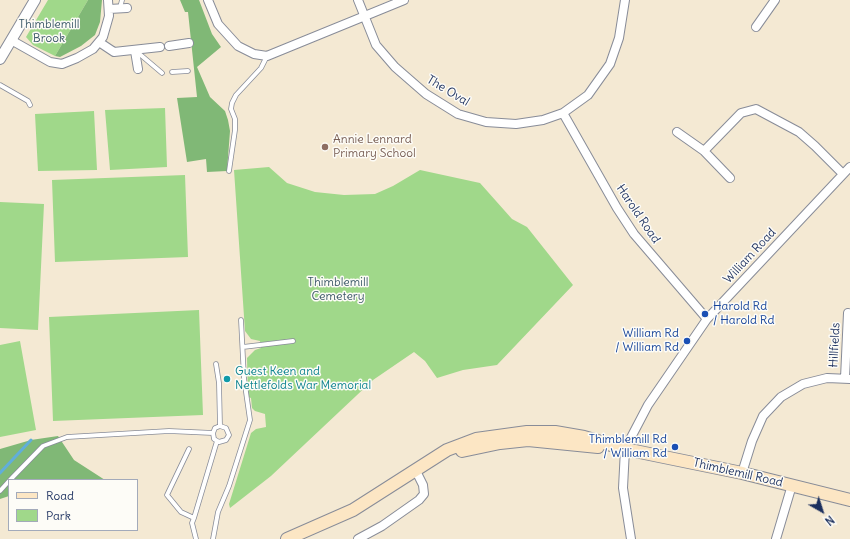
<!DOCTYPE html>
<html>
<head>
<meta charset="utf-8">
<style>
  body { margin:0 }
  #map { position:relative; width:850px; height:539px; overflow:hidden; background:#f4e9d3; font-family:Delius,sans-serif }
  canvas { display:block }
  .legend { position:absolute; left:8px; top:479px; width:130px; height:52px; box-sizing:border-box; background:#fdfcf7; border:1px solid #a3aaba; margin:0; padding:5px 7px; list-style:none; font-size:12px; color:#1b2f5e }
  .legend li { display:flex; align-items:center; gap:8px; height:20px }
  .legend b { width:20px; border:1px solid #a3aaba }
  .north { position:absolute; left:802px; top:491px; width:40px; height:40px; -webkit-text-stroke:3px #fdfcf7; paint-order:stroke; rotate:141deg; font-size:11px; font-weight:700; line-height:16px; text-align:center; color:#1b2f5e }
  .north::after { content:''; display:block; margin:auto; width:14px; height:18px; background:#1b2f5e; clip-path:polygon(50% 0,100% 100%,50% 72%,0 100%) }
</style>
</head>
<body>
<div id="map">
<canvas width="850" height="539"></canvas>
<ul class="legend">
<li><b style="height:5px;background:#fce6c4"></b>Road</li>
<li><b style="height:11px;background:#a0d88a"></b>Park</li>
</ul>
<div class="north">N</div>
</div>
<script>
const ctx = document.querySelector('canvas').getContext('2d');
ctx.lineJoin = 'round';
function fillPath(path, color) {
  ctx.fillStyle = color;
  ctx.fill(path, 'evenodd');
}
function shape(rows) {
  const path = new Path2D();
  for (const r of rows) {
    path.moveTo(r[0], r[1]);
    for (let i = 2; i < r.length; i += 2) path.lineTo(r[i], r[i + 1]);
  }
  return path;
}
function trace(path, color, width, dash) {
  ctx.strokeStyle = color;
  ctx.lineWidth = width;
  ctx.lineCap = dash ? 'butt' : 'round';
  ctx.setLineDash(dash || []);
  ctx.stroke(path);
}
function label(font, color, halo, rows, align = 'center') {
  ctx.font = font + ' Delius,sans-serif';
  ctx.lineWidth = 3;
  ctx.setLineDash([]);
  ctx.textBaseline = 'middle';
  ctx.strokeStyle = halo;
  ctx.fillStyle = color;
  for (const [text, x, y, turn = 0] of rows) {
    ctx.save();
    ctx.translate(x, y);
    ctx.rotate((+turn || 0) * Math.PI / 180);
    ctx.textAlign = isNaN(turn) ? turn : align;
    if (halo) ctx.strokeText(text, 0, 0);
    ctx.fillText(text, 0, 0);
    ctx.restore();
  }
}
const green = shape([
  [48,0,88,0,55,56,33,45,26,37],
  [165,108,167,167,110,170,105,110],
  [94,111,97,170,38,171,35,114],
  [269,167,287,183,315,192,344,195,375,194,393,186,420,170,480,183,512,219,527,227,573,285,497,365,463,370,437,378,425,361,414,352,373,380,271,476,230,508,229,504,251,433,256,429,266,427,265,414,255,411,252,408,251,398,248,397,247,358,255,350,261,348,260,341,251,339,245,331,234,170],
  [185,175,188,257,55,262,52,180],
  [0,202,44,204,38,330,0,328],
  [199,310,203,415,53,421,49,317],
  [20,341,36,430,0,437,0,345]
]);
const forest = shape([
  [88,0,102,0,100,22,95,35,81,46,60,57,55,56],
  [180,0,199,0,212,34,221,47,197,67,210,97,225,111,228,120,230,131,227,171,207,172,206,159,187,162,177,98,197,97,188,12,185,12],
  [58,436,74,460,105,480,9,480,9,496,0,499,0,449,31,440]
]);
const stream = shape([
  [0,473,31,440]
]);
const service = shape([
  [120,8,122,0],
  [136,51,162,73],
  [172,72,188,71],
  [0,85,28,101,30,105],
  [229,171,235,130,235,119,231,109,232,103,236,95,261,68,267,56],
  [243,347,293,341],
  [213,433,214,439,219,442,226,440,229,435,226,428,220,426,219,383,216,364],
  [189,449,167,495,181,512,194,518,192,523,196,539],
  [10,480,43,446,67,437,169,431,213,433,215,428,220,426],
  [0,491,9,481],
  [194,518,217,441],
  [213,539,218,512,229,486,250,420,244,378,241,320]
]);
const minor = shape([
  [208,0,218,24,238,46,254,54,267,56,404,0],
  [358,0,376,45,395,67,426,94,458,114,486,122,516,124,543,120,563,113,588,95,610,64,619,38,625,0],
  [109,9,127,8],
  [756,27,775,0],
  [11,40,50,62,62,64,77,58,93,49,103,37,109,16,108,0],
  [99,42,114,52,160,47],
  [169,46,189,43],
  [135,51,138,69],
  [563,113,617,208,634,234,707,319],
  [677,132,704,151,730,178],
  [704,151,741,113,756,109,799,132,815,146,843,174],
  [845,378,848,313],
  [742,473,752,441,763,416,781,397,803,384,827,378,850,379],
  [358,539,382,526,419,500,424,494,423,485,416,471],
  [631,539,623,488,625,449,648,405,707,319,850,167],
  [776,539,792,485]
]);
const tertiary = shape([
  [0,59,35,0]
]);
const secondary = shape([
  [462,451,500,443,528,440,598,447],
  [287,539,353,510,447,450,476,439,527,432,555,432,584,437,625,449,742,473,850,500]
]);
const markers = [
  [325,147,4,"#8d6e63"],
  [705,314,4,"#1a4fb4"],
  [687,341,4,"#1a4fb4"],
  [227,379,4,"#0f9aa8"],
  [675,447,4,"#1a4fb4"]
];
const parkNames = [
  ["Thimblemill",49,25],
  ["Brook",49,39],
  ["Thimblemill",338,283],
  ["Cemetery",338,297]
];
const streetNames = [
  ["The Oval",448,91,31],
  ["Harold Road",638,214,56],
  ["William Road",750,256,-47],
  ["Hillfields",835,345,-87],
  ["Thimblemill Road",738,473,13]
];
const educationNames = [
  ["Annie Lennard",333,140],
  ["Primary School",333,154]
];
const transitNames = [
  ["Harold Rd",713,307,"left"],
  ["/ Harold Rd",713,321,"left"],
  ["William Rd",679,334],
  ["/ William Rd",679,348],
  ["Thimblemill Rd",667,440],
  ["/ William Rd",667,454]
];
const cultureNames = [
  ["Guest Keen and",235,372],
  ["Nettlefolds War Memorial",235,386]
];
fillPath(green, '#a0d88a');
fillPath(forest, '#80b876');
trace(stream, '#61aeda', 3);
trace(service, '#888c98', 5.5);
trace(minor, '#888c98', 10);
trace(tertiary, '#888c98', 12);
trace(secondary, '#888c98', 14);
trace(service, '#fff', 4);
trace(minor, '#fff', 8);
trace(tertiary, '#fff', 10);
trace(secondary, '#fce6c4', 12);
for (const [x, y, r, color] of markers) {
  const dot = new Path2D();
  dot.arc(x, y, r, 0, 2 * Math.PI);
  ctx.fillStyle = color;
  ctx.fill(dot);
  trace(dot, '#fdfcf7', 1.5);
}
label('12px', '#3c5969', '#fdfcf7', parkNames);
label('12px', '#1b2f5e', '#fdfcf7', streetNames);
label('12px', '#785e54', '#fdfcf7', educationNames, 'left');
label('12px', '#164399', '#fdfcf7', transitNames, 'right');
label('12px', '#0d838f', '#fdfcf7', cultureNames, 'left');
</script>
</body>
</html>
